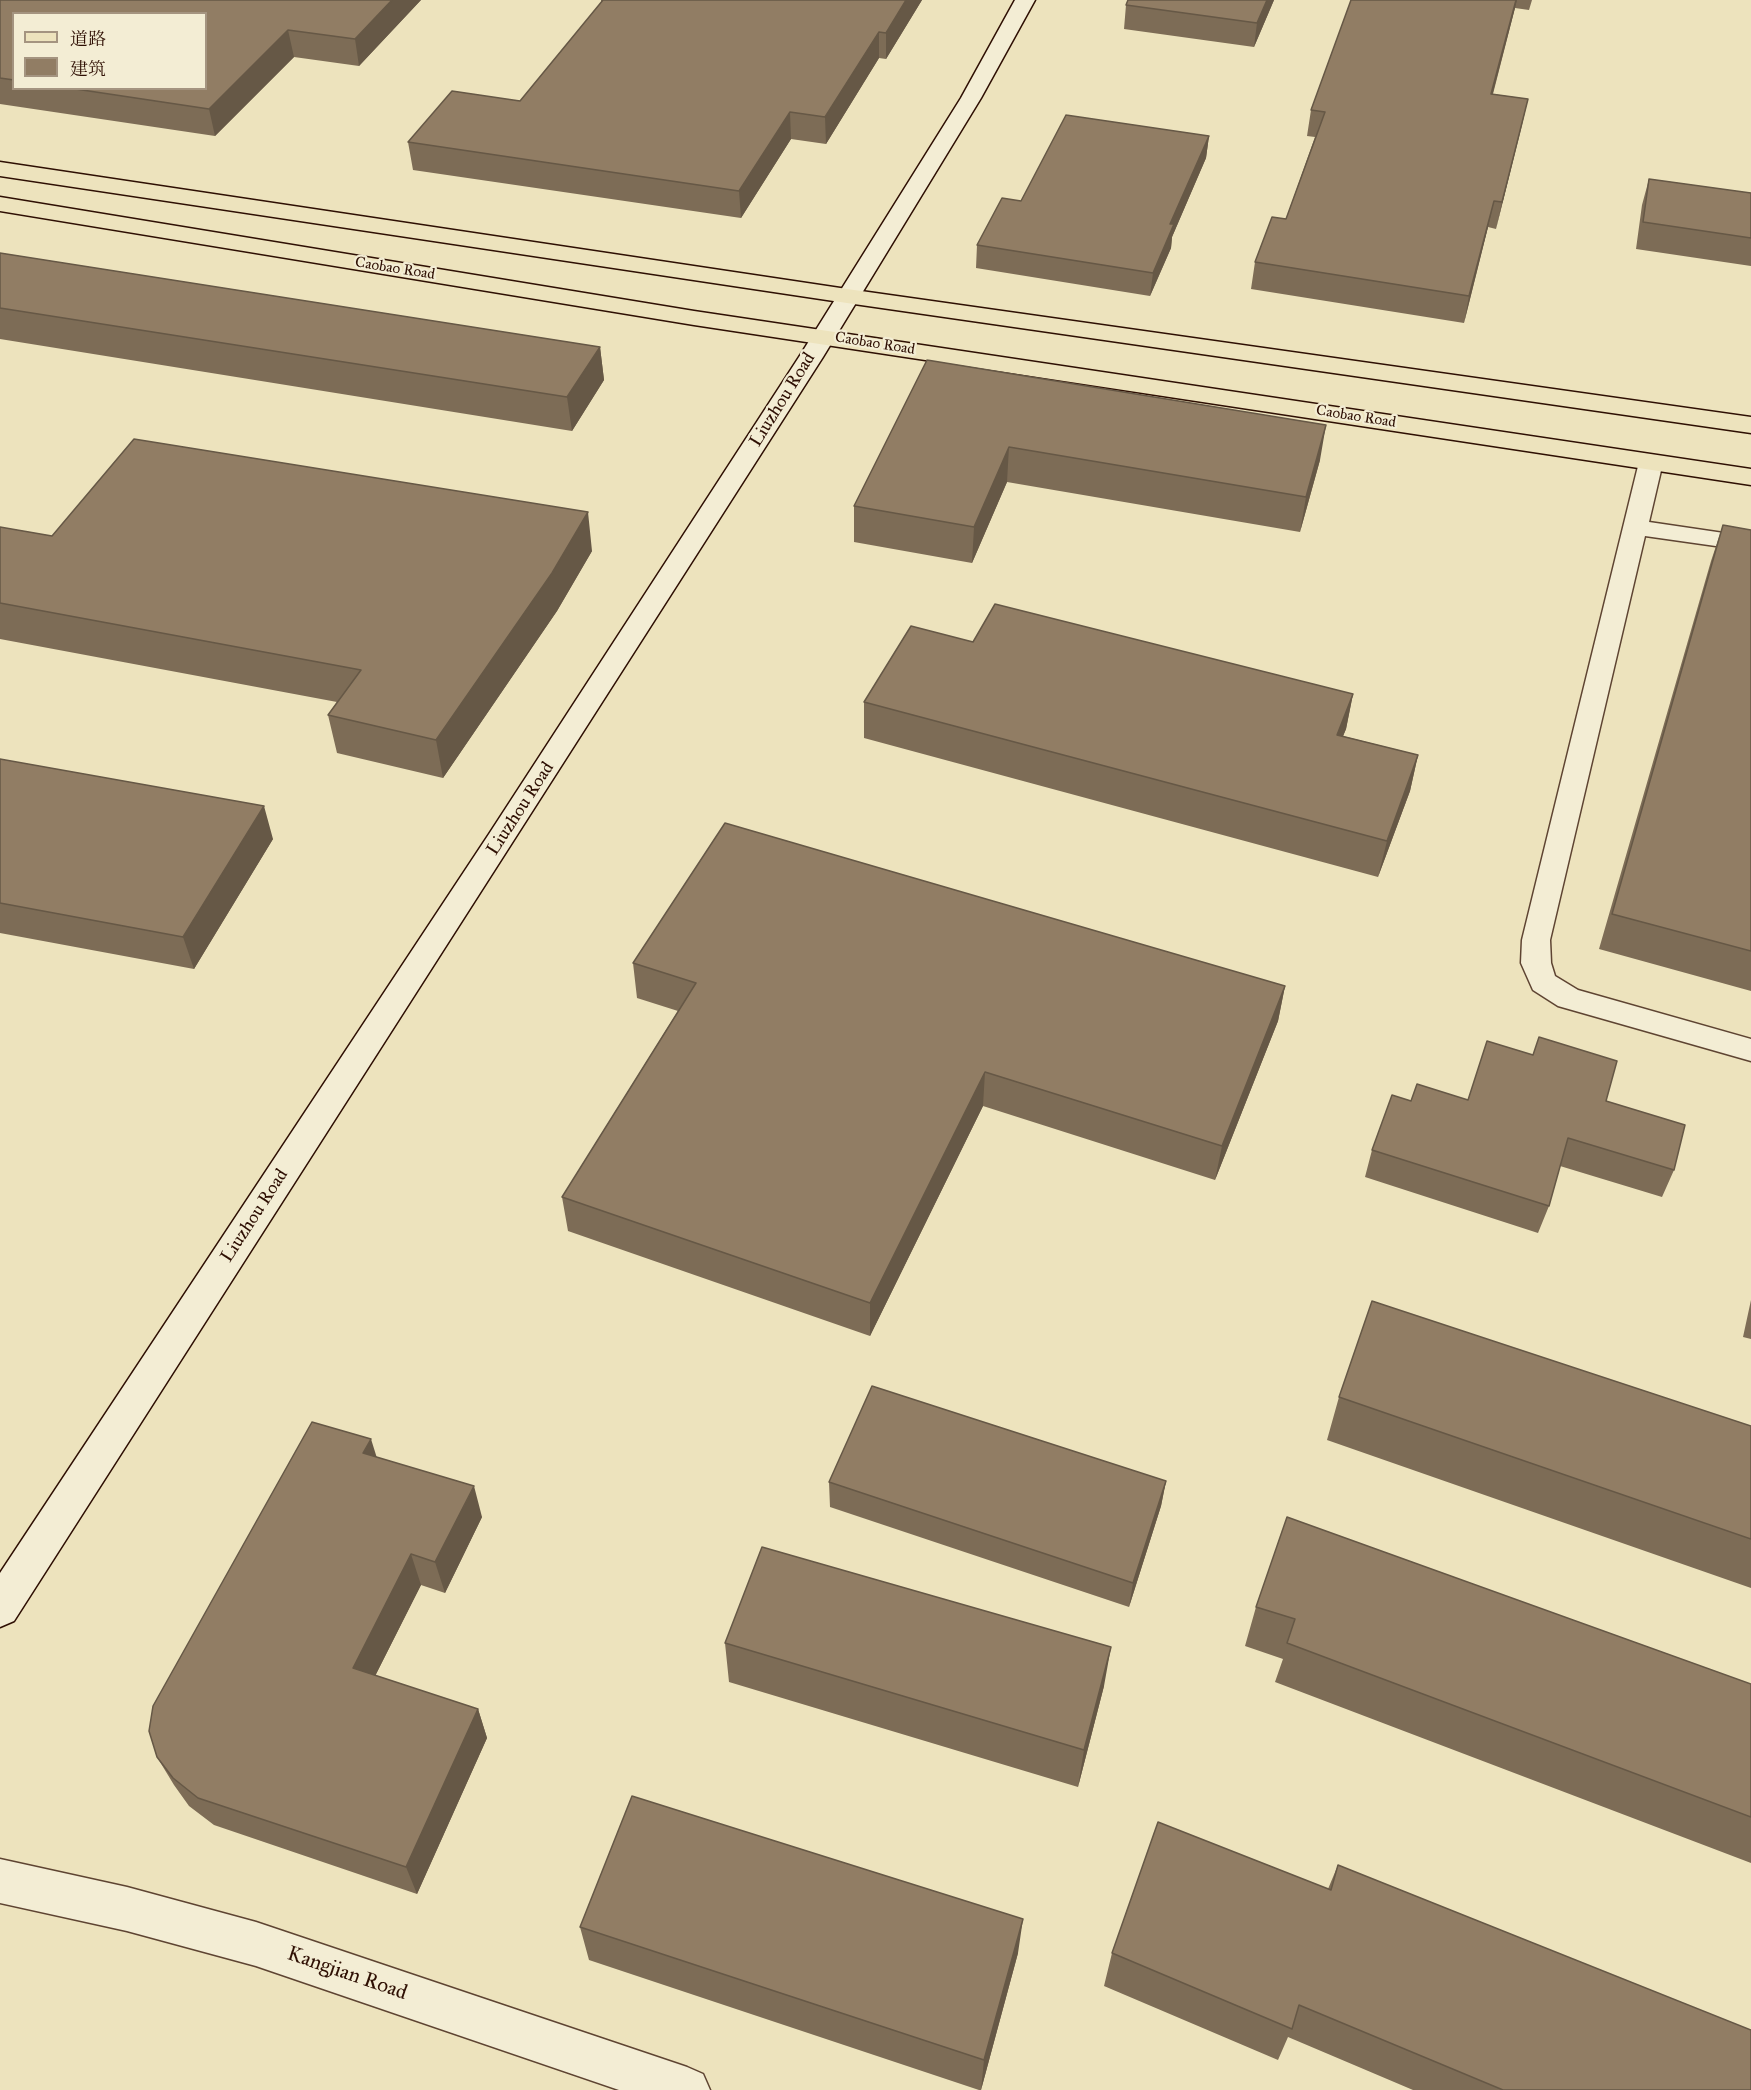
<!DOCTYPE html>
<html>
<head>
<meta charset="utf-8">
<style>
  body { margin:0 }
  #map { position:relative; width:1751px; height:2090px; overflow:hidden; background:#ede3bd; font-family:"IM FELL Great Primer","Noto Serif SC",serif }
  canvas { display:block }
  .legend { position:absolute; left:12px; top:12px; width:195px; height:78px; box-sizing:border-box; background:#f3edd4; border:2px solid #a49480; margin:0; padding:8px 10px; list-style:none; font-size:18px; color:#2e0f03 }
  .legend li { display:flex; align-items:center; gap:12px; height:30px }
  .legend b { width:30px; border:2px solid #a49480 }
</style>
</head>
<body>
<div id="map">
<canvas width="1751" height="2090"></canvas>
<ul class="legend">
<li><b style="height:8px;background:#ede3bd"></b>道路</li>
<li><b style="height:16px;background:#917d64"></b>建筑</li>
</ul>
</div>
<script>
const ctx = document.querySelector('canvas').getContext('2d');
ctx.lineJoin = 'round';
function shape(rows) {
  const path = new Path2D();
  for (const r of rows) {
    path.moveTo(r[0], r[1]);
    for (let i = 2; i < r.length; i += 2) path.lineTo(r[i], r[i + 1]);
  }
  return path;
}
function trace(path, color, width, dash) {
  ctx.strokeStyle = color;
  ctx.lineWidth = width;
  ctx.lineCap = dash ? 'butt' : 'round';
  ctx.setLineDash(dash || []);
  ctx.stroke(path);
}
function fillPath(path, color) {
  ctx.fillStyle = color;
  ctx.fill(path, 'evenodd');
}
function label(font, color, halo, rows, align = 'center') {
  ctx.font = font + ' "IM FELL Great Primer",serif';
  ctx.lineWidth = 4.5;
  ctx.setLineDash([]);
  ctx.textBaseline = 'middle';
  ctx.strokeStyle = halo;
  ctx.fillStyle = color;
  for (const [text, x, y, turn = 0] of rows) {
    ctx.save();
    ctx.translate(x, y);
    ctx.rotate((+turn || 0) * Math.PI / 180);
    ctx.textAlign = isNaN(turn) ? turn : align;
    if (halo) ctx.strokeText(text, 0, 0);
    ctx.fillText(text, 0, 0);
    ctx.restore();
  }
}
const lane = shape([
  [1651,455,1659,457,1663,462,1649,522,1751,537,1751,551,1645,536,1550,940,1551,963,1555,976,1578,990,1751,1039,1751,1061,1558,1006,1533,990,1521,963,1522,940,1639,462,1643,457,1651,455]
]);
const street = shape([
  [0,1859,127,1887,256,1922,687,2067,703,2074,710,2090,619,2090,256,1966,127,1931,0,1903,0,1859]
]);
const secondary = shape([
  [1015,0,1035,0,981,98,823,357,14,1621,0,1627,0,1573,489,834,799,357,961,98,1015,0]
]);
const primary = shape([
  [0,162,847,289,1751,417,1751,433,847,303,0,176,0,162],
  [0,197,694,311,1751,469,1751,485,694,325,0,211,0,197]
]);
const wall = shape([
  [0,0,421,0,359,66,294,57,215,136,0,104],
  [14,14,206,88,14,88],
  [601,0,922,0,886,59,879,58,826,144,791,139,741,218,413,170,408,142,520,101,601,3],
  [1128,0,1274,0,1254,47,1124,29,1126,5],
  [1351,0,1532,0,1529,10,1515,8,1493,94,1528,99,1496,229,1488,227,1464,323,1251,289,1255,262,1286,219,1315,137,1307,136,1311,110],
  [1209,136,1206,158,1172,237,1171,248,1150,296,976,268,977,245],
  [1649,179,1751,193,1751,266,1636,249,1642,205],
  [0,253,600,347,604,380,572,431,0,339],
  [927,360,1320,460,1300,532,1007,482,972,563,854,542,854,506],
  [1723,525,1751,530,1751,991,1599,949,1711,561],
  [0,527,52,536,592,551,557,611,443,778,337,753,328,715,337,702,0,639],
  [973,642,1353,694,1346,729,1343,736,1418,755,1410,791,1378,877,864,738,864,702],
  [0,759,273,839,194,969,0,933],
  [633,963,1285,986,1278,1021,1215,1180,983,1106,870,1336,568,1231,562,1197,678,1011,637,998],
  [1468,1100,1606,1101,1674,1170,1662,1197,1560,1166,1549,1206,1538,1233,1365,1177,1372,1150,1411,1101],
  [1751,1300,1751,1339,1743,1337],
  [1339,1397,1751,1426,1751,1588,1327,1440],
  [377,1457,482,1517,445,1593,421,1585,375,1676,478,1709,487,1738,417,1894,214,1825,189,1806,174,1785,157,1757],
  [1166,1481,1161,1506,1129,1607,830,1507,829,1482],
  [1256,1607,1751,1684,1751,1863,1275,1682,1283,1659,1245,1646],
  [725,1643,1104,1686,1078,1787,729,1682],
  [1338,1865,1751,2090,1413,2090,1288,2037,1278,2060,1104,1986,1112,1953,1328,1889],
  [580,1927,1018,1953,981,2090,979,2090,589,1960]
]);
const shadedWall = shape([
  [392,0,421,0,359,66,355,39],
  [906,0,922,0,886,59,886,33],
  [1267,0,1274,0,1254,47,1257,23],
  [1516,0,1517,0,1515,8,1486,119,1491,94],
  [288,30,294,57,215,136,209,109],
  [879,32,879,58,826,144,825,117],
  [1528,99,1522,125,1496,229,1502,202],
  [790,112,791,139,741,218,739,191],
  [1209,136,1206,158,1172,237,1171,248,1150,296,1153,273,1170,224],
  [1494,201,1488,227,1464,323,1469,296],
  [600,347,604,380,572,431,567,397],
  [1326,425,1320,460,1300,532,1306,497],
  [1009,447,1007,482,972,563,974,527],
  [588,512,592,551,557,611,443,778,436,740],
  [1353,694,1346,729,1329,770,1337,735],
  [1418,755,1410,791,1378,877,1387,841],
  [264,806,273,839,194,969,183,937],
  [1285,986,1278,1021,1215,1180,1222,1146],
  [985,1072,983,1106,870,1336,870,1303],
  [371,1439,381,1471,363,1453],
  [1166,1481,1161,1506,1129,1607,1133,1583],
  [474,1486,482,1517,445,1593,435,1562],
  [411,1554,421,1585,364,1698,353,1668],
  [1111,1647,1104,1686,1078,1787,1084,1750],
  [478,1709,487,1738,417,1894,406,1867],
  [1023,1919,1018,1953,981,2090,984,2060]
]);
const building = shape([
  [0,0,392,0,355,39,288,30,209,109,69,88,206,88,206,14,14,14,14,80,0,78,0,0],
  [603,0,906,0,886,33,879,32,825,117,790,112,739,191,408,142,452,91,520,101,603,0],
  [1128,0,1267,0,1257,23,1126,5,1128,0],
  [1351,0,1516,0,1491,94,1528,99,1502,202,1494,201,1469,296,1255,262,1272,217,1286,219,1325,112,1311,110,1351,0],
  [1066,115,1209,136,1170,224,1174,224,1153,273,977,245,1002,198,1021,201,1066,115],
  [1649,179,1751,193,1751,238,1643,222,1649,179],
  [0,253,600,347,567,397,0,308,0,253],
  [927,360,1326,425,1306,497,1009,447,974,527,854,506,927,360],
  [134,439,588,512,552,573,436,740,328,715,361,670,0,603,0,527,52,536,134,439],
  [1723,525,1751,530,1751,951,1612,914,1723,525],
  [995,604,1353,694,1337,735,1418,755,1387,841,864,702,911,626,973,642,995,604],
  [0,759,264,806,183,937,0,903,0,759],
  [725,823,1285,986,1222,1146,985,1072,870,1303,562,1197,696,983,633,963,725,823],
  [1539,1037,1617,1061,1606,1101,1685,1125,1674,1170,1568,1138,1549,1206,1372,1150,1392,1095,1411,1101,1417,1084,1468,1100,1487,1041,1533,1055,1539,1037],
  [1372,1301,1751,1426,1751,1539,1339,1397,1372,1301],
  [872,1386,1166,1481,1133,1583,829,1482,872,1386],
  [312,1422,371,1439,363,1453,474,1486,435,1562,411,1554,353,1668,478,1709,406,1867,198,1798,173,1778,157,1757,149,1731,153,1706,312,1422],
  [1287,1517,1751,1684,1751,1817,1287,1643,1295,1619,1256,1607,1287,1517],
  [762,1547,1111,1647,1084,1750,725,1643,762,1547],
  [632,1796,1023,1919,984,2060,580,1927,632,1796],
  [1158,1822,1331,1890,1338,1865,1751,2030,1751,2090,1503,2090,1299,2005,1292,2029,1112,1953,1158,1822]
]);
const farStreetnames = [
  ["Caobao Road",395,269,9],
  ["Caobao Road",875,344,9],
  ["Caobao Road",1356,417,9]
];
const streetNames = [
  ["Liuzhou Road",783,400,-58],
  ["Liuzhou Road",521,809,-57],
  ["Liuzhou Road",255,1216,-57]
];
const nearStreetnames = [
  ["Kangjian Road",347,1974,19]
];
trace(lane, '#5e4432', 3);
trace(street, '#5e4432', 3);
trace(secondary, '#2e0f03', 3);
trace(primary, '#2e0f03', 3);
fillPath(lane, '#f3edd4');
fillPath(street, '#f3edd4');
fillPath(secondary, '#f3edd4');
fillPath(primary, '#ede3bd');
fillPath(wall, '#7d6c56');
fillPath(shadedWall, '#665846');
fillPath(building, '#917d64');
trace(building, '#665846', 1.5);
label('15px', '#2e0f03', '#f3edd4', farStreetnames);
label('18px', '#2e0f03', '#f3edd4', streetNames);
label('21px', '#2e0f03', '#f3edd4', nearStreetnames);
</script>
</body>
</html>
